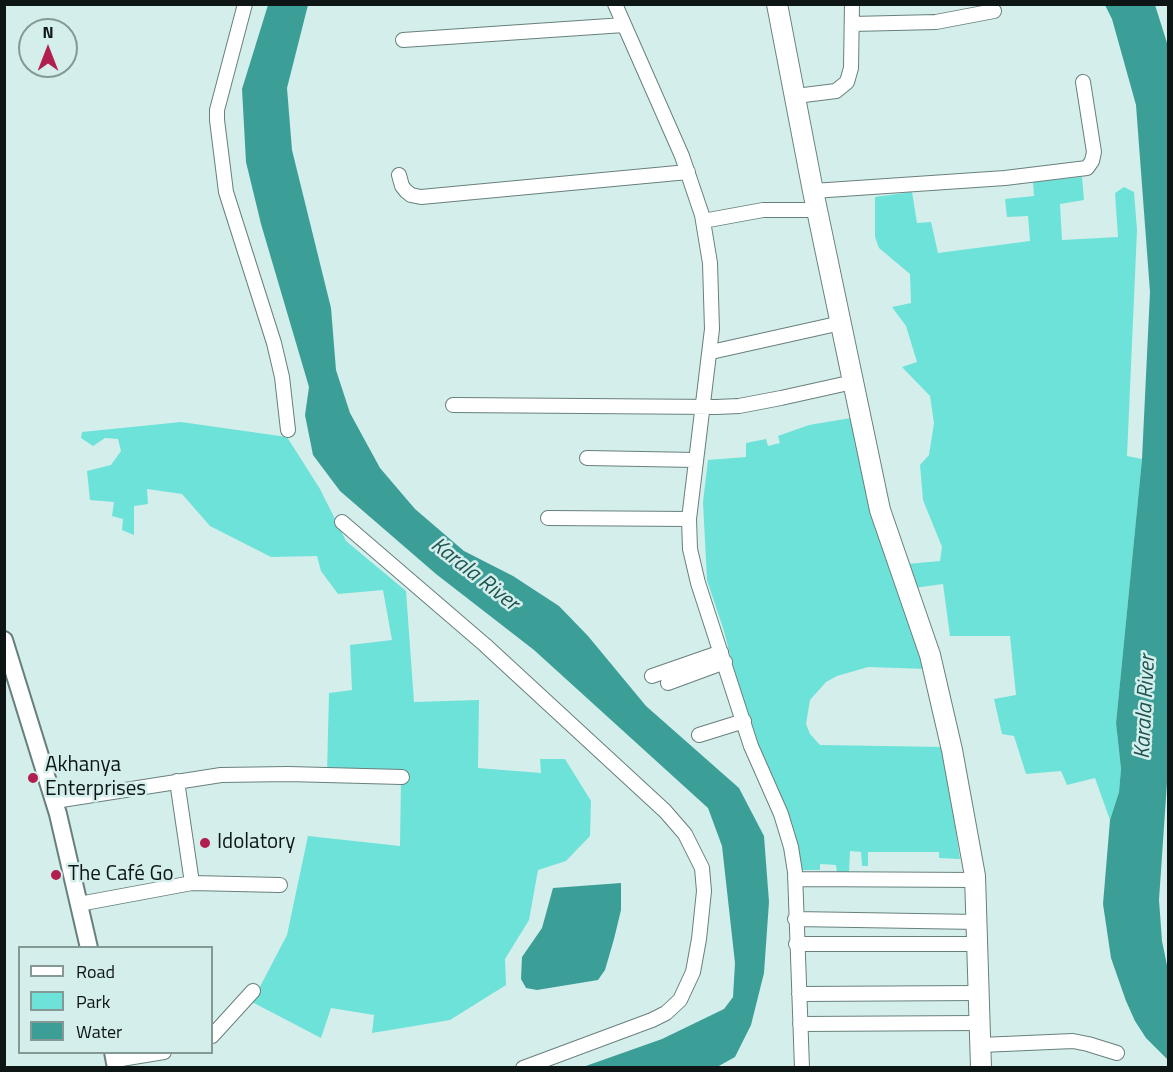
<!DOCTYPE html>
<html>
<head>
<meta charset="utf-8">
<style>
  body { margin:0 }
  #map { position:relative; width:1173px; height:1072px; overflow:hidden; background:#d4eeeb; font-family:"Titillium Web",sans-serif }
  canvas { display:block }
  .frame { position:absolute; inset:0; border:6px solid #0d1615; pointer-events:none }
  .legend { position:absolute; left:18px; top:946px; width:195px; height:108px; box-sizing:border-box; background:#d4eeeb; border:2px solid #849895; margin:0; padding:8px 10px; list-style:none; font-size:18px; color:#0d1615 }
  .legend li { display:flex; align-items:center; gap:12px; height:30px }
  .legend b { width:30px; border:2px solid #849895 }
  .north { position:absolute; left:18px; top:18px; width:60px; height:60px; box-sizing:border-box; background:#d4eeeb; border:2px solid #849895; border-radius:50%; rotate:0deg; font-size:16px; font-weight:700; line-height:24px; text-align:center; color:#0d1615 }
  .north::after { content:''; display:block; margin:auto; width:21px; height:27px; background:#b01f4e; clip-path:polygon(50% 0,100% 100%,50% 72%,0 100%) }
</style>
</head>
<body>
<div id="map">
<canvas width="1173" height="1072"></canvas>
<div class="frame"></div>
<ul class="legend">
<li><b style="height:8px;background:#fff"></b>Road</li>
<li><b style="height:16px;background:#6de2d9"></b>Park</li>
<li><b style="height:16px;background:#3c9f97"></b>Water</li>
</ul>
<div class="north">N</div>
</div>
<script>
const ctx = document.querySelector('canvas').getContext('2d');
ctx.lineJoin = 'round';
function fillPath(path, color) {
  ctx.fillStyle = color;
  ctx.fill(path, 'evenodd');
}
function shape(rows) {
  const path = new Path2D();
  for (const r of rows) {
    path.moveTo(r[0], r[1]);
    for (let i = 2; i < r.length; i += 2) path.lineTo(r[i], r[i + 1]);
  }
  return path;
}
function trace(path, color, width, dash) {
  ctx.strokeStyle = color;
  ctx.lineWidth = width;
  ctx.lineCap = dash ? 'butt' : 'round';
  ctx.setLineDash(dash || []);
  ctx.stroke(path);
}
function label(font, color, halo, rows, align = 'center') {
  ctx.font = font + ' "Titillium Web",sans-serif';
  ctx.lineWidth = 5;
  ctx.setLineDash([]);
  ctx.textBaseline = 'middle';
  ctx.strokeStyle = halo;
  ctx.fillStyle = color;
  for (const [text, x, y, turn = 0] of rows) {
    ctx.save();
    ctx.translate(x, y);
    ctx.rotate((+turn || 0) * Math.PI / 180);
    ctx.textAlign = isNaN(turn) ? turn : align;
    if (halo) ctx.strokeText(text, 0, 0);
    ctx.fillText(text, 0, 0);
    ctx.restore();
  }
}
const green = shape([
  [1082,177,1084,200,1060,204,1062,240,1118,237,1115,193,1124,187,1134,192,1137,230,1127,456,1142,459,1116,723,1121,769,1119,792,1110,820,1095,778,1067,785,1061,771,1026,774,1014,736,1002,734,994,699,1016,695,1010,636,950,636,943,584,914,588,907,564,940,561,942,547,923,500,920,465,929,455,934,423,930,396,902,367,917,362,906,326,892,307,911,303,910,274,879,248,875,237,875,197,912,192,917,223,931,222,938,253,1030,241,1028,216,1007,217,1005,199,1034,196,1033,182],
  [851,418,873,507,896,586,928,669,868,667,837,676,826,682,810,700,806,724,810,734,820,745,943,747,960,859,939,858,939,852,868,852,868,866,862,866,861,852,850,851,849,872,837,872,836,865,820,864,820,870,798,870,753,744,724,631,707,580,703,502,708,460,746,457,746,443,766,439,768,446,780,443,778,436,809,425],
  [181,422,287,437,320,489,346,541,406,591,414,702,479,700,478,768,541,773,540,759,565,759,591,801,590,836,566,861,538,870,529,920,505,959,506,985,450,1020,372,1033,374,1015,331,1008,321,1038,252,1002,287,935,308,836,400,846,401,780,327,774,329,693,352,690,350,645,392,640,383,590,338,594,321,571,317,556,271,557,210,526,182,494,147,489,148,504,134,506,134,535,122,530,123,519,112,516,114,502,90,500,87,471,111,465,121,451,118,439,105,438,93,446,81,438,82,432]
]);
const water = shape([
  [268,5,308,5,287,88,292,150,331,308,336,370,350,413,380,468,415,509,464,551,513,576,559,606,588,636,646,706,739,788,764,836,769,902,764,973,751,1025,735,1057,717,1067,583,1067,662,1039,724,1009,733,997,735,963,722,846,708,808,534,650,436,574,340,491,313,455,305,415,309,387,261,224,246,162,242,89],
  [1105,5,1155,5,1168,46,1168,768,1159,900,1162,941,1168,970,1168,1060,1146,1038,1135,1021,1126,1001,1111,958,1103,904,1110,820,1119,792,1121,769,1116,723,1142,459,1150,292,1136,105,1112,19],
  [621,883,621,910,614,939,605,970,598,980,537,990,526,988,521,979,522,957,542,928,553,888]
]);
const minor = shape([
  [245,4,217,110,217,120,226,192,274,343,282,377,288,430],
  [615,4,682,156,702,215,710,263,712,329,689,519,690,549,698,583,751,746,781,814,791,847,795,872,802,1068],
  [852,24,936,22,994,11],
  [403,40,624,25],
  [796,96,836,91,847,82,851,68,852,4],
  [399,175,402,186,406,191,411,195,421,197,688,172],
  [813,191,1005,178,1087,168,1092,161,1094,152,1083,82],
  [703,221,763,210,818,210],
  [711,352,841,323],
  [453,405,716,407,739,406,781,398,853,382],
  [587,458,696,460],
  [548,518,689,519],
  [342,522,485,645,665,811,685,834,702,868,704,891,699,939,693,972,680,1000,666,1013,652,1020,523,1068],
  [652,676,721,652],
  [668,683,725,662],
  [699,735,744,721],
  [177,781,192,883],
  [55,801,221,775,288,774,402,777],
  [795,879,976,880],
  [79,904,192,883,280,885],
  [795,919,978,922],
  [796,944,979,944],
  [799,994,979,993],
  [800,1024,980,1023],
  [212,1036,253,991],
  [981,1045,1073,1041,1088,1044,1117,1053],
  [115,1060,164,1052]
]);
const tertiary = shape([
  [4,640,58,814,89,948],
  [113,1052,116,1068]
]);
const secondary = shape([
  [777,4,813,191,880,510,930,655,952,750,975,876,981,1068]
]);
const markers = [
  [33,778,6,"#b01f4e"],
  [205,843,6,"#b01f4e"],
  [56,875,6,"#b01f4e"]
];
const poiNames = [
  ["Akhanya",45,766],
  ["Enterprises",45,790],
  ["Idolatory",217,843],
  ["The Café Go",68,875]
];
const waterNames = [
  ["Karala River",474,575,38],
  ["Karala River",1146,707,-87]
];
fillPath(green, '#6de2d9');
fillPath(water, '#3c9f97');
trace(minor, '#68807d', 16);
trace(tertiary, '#68807d', 20);
trace(secondary, '#68807d', 22);
trace(minor, '#fff', 14);
trace(tertiary, '#fff', 16);
trace(secondary, '#fff', 20);
for (const [x, y, r, color] of markers) {
  const dot = new Path2D();
  dot.arc(x, y, r, 0, 2 * Math.PI);
  ctx.fillStyle = color;
  ctx.fill(dot);
  trace(dot, '#d4eeeb', 2);
}
label('21px', '#0d1615', '#d4eeeb', poiNames, 'left');
label('italic 22px', '#1d5450', '#d4eeeb', waterNames);
</script>
</body>
</html>
